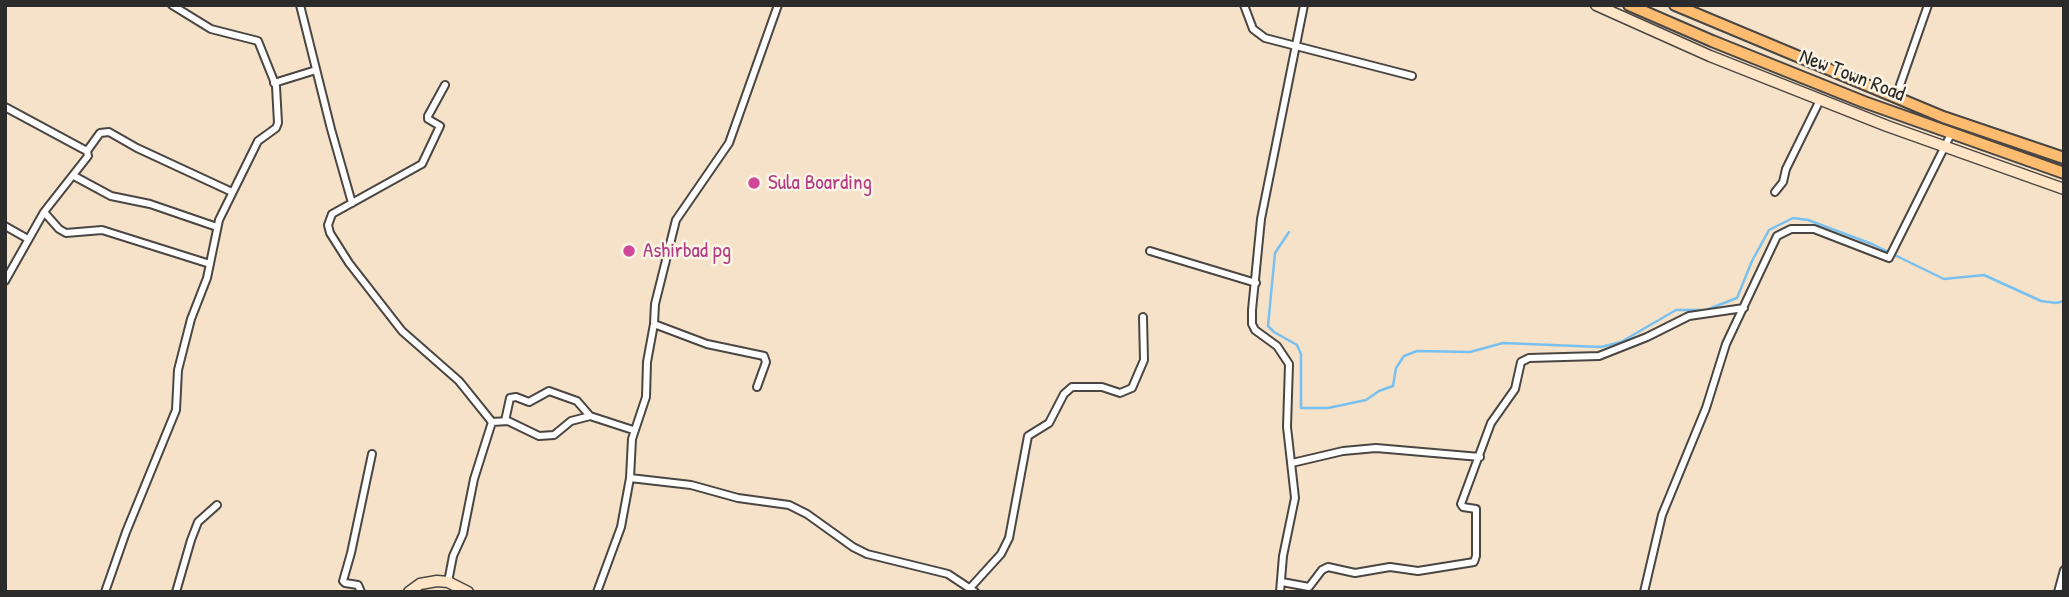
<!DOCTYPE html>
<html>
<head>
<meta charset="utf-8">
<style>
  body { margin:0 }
  #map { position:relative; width:2069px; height:597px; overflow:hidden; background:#f6e2c8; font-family:"Patrick Hand",sans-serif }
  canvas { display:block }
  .frame { position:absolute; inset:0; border:7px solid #2b2b2b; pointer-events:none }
</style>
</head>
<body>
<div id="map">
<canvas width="2069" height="597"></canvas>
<div class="frame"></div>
</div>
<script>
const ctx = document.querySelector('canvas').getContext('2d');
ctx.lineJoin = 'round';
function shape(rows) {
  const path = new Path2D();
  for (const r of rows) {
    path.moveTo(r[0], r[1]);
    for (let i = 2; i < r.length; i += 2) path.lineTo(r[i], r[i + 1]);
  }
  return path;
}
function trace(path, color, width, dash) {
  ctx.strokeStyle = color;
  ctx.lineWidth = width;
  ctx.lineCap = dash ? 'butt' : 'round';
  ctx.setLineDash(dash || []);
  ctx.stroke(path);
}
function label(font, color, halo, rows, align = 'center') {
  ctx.font = font + ' "Patrick Hand",sans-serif';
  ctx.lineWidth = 5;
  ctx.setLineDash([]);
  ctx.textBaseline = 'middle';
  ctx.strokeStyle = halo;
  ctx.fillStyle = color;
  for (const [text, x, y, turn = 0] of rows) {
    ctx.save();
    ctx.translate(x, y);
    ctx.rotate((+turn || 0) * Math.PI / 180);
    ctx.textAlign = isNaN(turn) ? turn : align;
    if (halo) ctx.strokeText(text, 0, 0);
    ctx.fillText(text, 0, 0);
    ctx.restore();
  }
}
const stream = shape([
  [1289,232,1275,253,1268,326,1274,332,1297,345,1301,354,1301,408,1328,408,1366,400,1379,391,1393,386,1396,368,1404,356,1417,351,1470,352,1503,343,1601,347,1621,342,1676,310,1706,310,1737,298,1752,261,1769,230,1793,218,1808,220,1872,244,1944,279,1984,275,2041,301,2056,303,2064,301]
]);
const street = shape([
  [300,5,331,129,352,203],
  [1244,5,1253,29,1265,38,1412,76],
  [274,83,316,70],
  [445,85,428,116,428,119,440,126,422,164,332,214,328,225,330,233,349,263,402,331,459,381,492,422,474,479,463,534,453,556,448,582],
  [1899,88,1928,5],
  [5,107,83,149,87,151,88,156,44,212,5,281],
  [87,151,100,133,109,132,137,148,232,192],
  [74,176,111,196,150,204,217,227],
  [1775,192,1783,182,1786,169,1820,100],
  [44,212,59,229,66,233,102,230,210,264],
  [5,226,28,239],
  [1150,251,1256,283],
  [654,324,707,344,764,356,766,362,757,387],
  [505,421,510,398,516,397,529,402,549,391,577,401,590,416],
  [492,422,508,421,539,436,554,435,571,421,590,416,633,430],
  [1292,463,1343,451,1376,448,1480,457],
  [630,478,691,485,738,498,789,505,807,514,853,547,867,554,948,574,975,592],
  [1282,582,1309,587,1322,570,1328,567,1355,573,1390,567,1418,571,1474,562,1476,556,1476,509,1463,507,1461,504,1491,423,1515,389,1521,362,1529,358,1599,356,1647,337,1689,316,1744,308],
  [971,587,1001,554,1009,538,1028,436,1049,423,1064,394,1072,387,1102,387,1120,393,1132,388,1144,360,1143,317],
  [105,592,126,532,176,410,178,370,191,319,207,278,219,220,258,141,276,128,278,123,276,86,258,41,211,29,172,5],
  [176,592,191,540,198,522,217,505],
  [361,592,358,585,345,583,343,581,351,553,372,454],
  [597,592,621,527,630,478,632,439,646,397,647,362,654,324,655,304,676,220,729,143,778,5],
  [1280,592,1283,556,1295,498,1287,427,1289,364,1277,346,1255,330,1252,324,1252,310,1261,219,1304,5],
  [1644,592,1662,515,1706,408,1726,344,1777,236,1791,229,1814,229,1889,258,1951,134],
  [2058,592,2064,570]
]);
const secondary = shape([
  [1596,5,1710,56,1887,126,2064,189],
  [409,592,420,584,437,581,448,582,468,592]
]);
const primary = shape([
  [1629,5,1712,41,1864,102,2064,173],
  [1675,5,1943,117,2064,158]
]);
const markers = [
  [754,183,7,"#d1479c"],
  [629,251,7,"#d1479c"]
];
const streetNames = [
  ["New Town Road",1852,76,21]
];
const hotelNames = [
  ["Sula Boarding",768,183],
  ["Ashirbad pg",643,251]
];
trace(stream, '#78c0f0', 2.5);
trace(street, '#494643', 10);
trace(secondary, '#494643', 13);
trace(primary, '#494643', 14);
trace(street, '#fff', 6);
trace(secondary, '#ffe4c6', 10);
trace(primary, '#febc70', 10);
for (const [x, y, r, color] of markers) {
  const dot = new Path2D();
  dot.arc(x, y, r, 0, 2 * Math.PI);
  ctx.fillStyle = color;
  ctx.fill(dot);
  trace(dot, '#fcf5e5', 2.5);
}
label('21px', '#2b2b2b', '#fcf5e5', streetNames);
label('21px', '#b23c85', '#fcf5e5', hotelNames, 'left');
</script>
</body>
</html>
